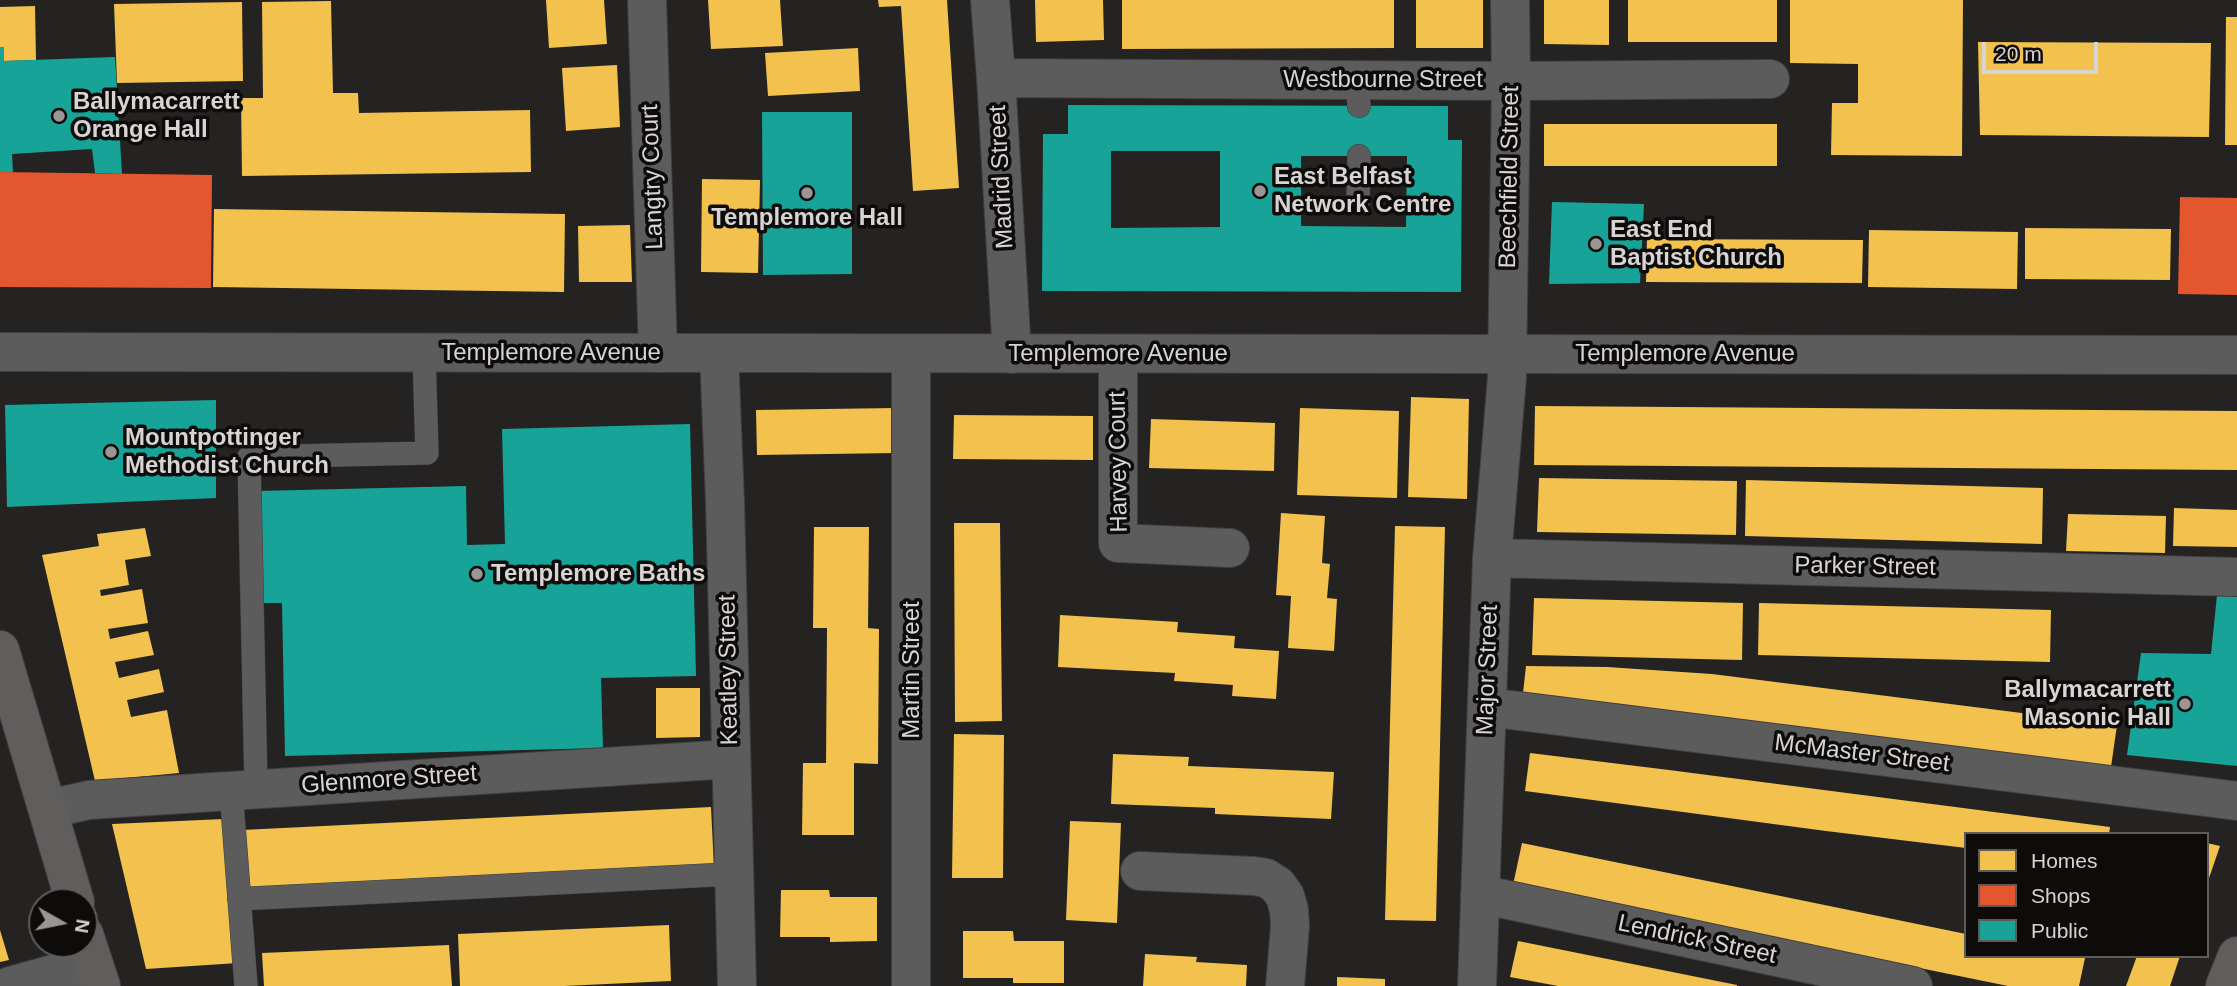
<!DOCTYPE html>
<html>
<head>
<meta charset="utf-8">
<style>
  body { margin:0 }
  #map { position:relative; width:2237px; height:986px; overflow:hidden; background:#252322; font-family:Helvetica,sans-serif }
  canvas { display:block }
  .legend { position:absolute; left:1964px; top:832px; width:245px; height:126px; box-sizing:border-box; background:#0d0c0b; border:2px solid #5e5c5b; margin:0; padding:9px 12px; list-style:none; font-size:21px; color:#d7d4d3 }
  .legend li { display:flex; align-items:center; gap:14px; height:35px }
  .legend b { width:35px; border:2px solid #5e5c5b }
  .north { position:absolute; left:28px; top:888px; width:70px; height:70px; box-sizing:border-box; background:#0d0c0b; border:2px solid #5e5c5b; border-radius:50%; rotate:99deg; font-size:19px; font-weight:700; line-height:28px; text-align:center; color:#d7d4d3 }
  .north::after { content:''; display:block; margin:auto; width:24px; height:32px; background:#999695; clip-path:polygon(50% 0,100% 100%,50% 72%,0 100%) }
  .scale { position:absolute; left:1982px; top:42px; width:116px; height:32px; box-sizing:border-box; border:4px solid #d7d4d3; border-top:0; padding-left:9px; font-size:21px; line-height:24px; white-space:nowrap; color:#d7d4d3; -webkit-text-stroke:5px #0d0c0b; paint-order:stroke }
</style>
</head>
<body>
<div id="map">
<canvas width="2237" height="986"></canvas>
<ul class="legend">
<li><b style="height:19px;background:#f2c14e"></b>Homes</li>
<li><b style="height:19px;background:#e4572e"></b>Shops</li>
<li><b style="height:19px;background:#17a398"></b>Public</li>
</ul>
<div class="north">N</div>
<div class="scale">20 m</div>
</div>
<script>
const ctx = document.querySelector('canvas').getContext('2d');
ctx.lineJoin = 'round';
function fillPath(path, color) {
  ctx.fillStyle = color;
  ctx.fill(path, 'evenodd');
}
function shape(rows) {
  const path = new Path2D();
  for (const r of rows) {
    path.moveTo(r[0], r[1]);
    for (let i = 2; i < r.length; i += 2) path.lineTo(r[i], r[i + 1]);
  }
  return path;
}
function trace(path, color, width, dash) {
  ctx.strokeStyle = color;
  ctx.lineWidth = width;
  ctx.lineCap = dash ? 'butt' : 'round';
  ctx.setLineDash(dash || []);
  ctx.stroke(path);
}
function label(font, color, halo, rows, align = 'center') {
  ctx.font = font + ' Helvetica,sans-serif';
  ctx.lineWidth = 7;
  ctx.setLineDash([]);
  ctx.textBaseline = 'middle';
  ctx.strokeStyle = halo;
  ctx.fillStyle = color;
  for (const [text, x, y, turn = 0] of rows) {
    ctx.save();
    ctx.translate(x, y);
    ctx.rotate((+turn || 0) * Math.PI / 180);
    ctx.textAlign = isNaN(turn) ? turn : align;
    if (halo) ctx.strokeText(text, 0, 0);
    ctx.fillText(text, 0, 0);
    ctx.restore();
  }
}
const homes = shape([
  [546,0,604,0,607,44,549,48],
  [708,0,780,0,783,46,711,49],
  [878,0,947,0,959,188,913,191,901,6,879,7],
  [1035,0,1103,0,1104,40,1036,42],
  [1122,0,1394,0,1394,48,1122,49],
  [1416,0,1483,0,1483,48,1416,48],
  [1544,0,1609,0,1609,45,1544,44],
  [1628,0,1777,0,1777,42,1628,42],
  [1790,0,1963,0,1962,156,1831,155,1832,103,1858,103,1858,64,1790,63],
  [331,1,333,93,358,93,359,113,530,110,531,172,242,176,241,98,263,98,262,2],
  [242,2,243,81,117,83,114,4],
  [35,6,36,60,4,61,4,47,0,47,0,7],
  [2226,17,2237,17,2237,145,2225,145],
  [1978,42,2211,43,2209,137,1980,135],
  [858,48,860,91,768,96,765,53],
  [617,65,620,127,566,131,562,68],
  [1544,124,1777,124,1777,166,1544,166],
  [702,179,760,180,758,273,701,272],
  [214,209,565,214,564,292,213,287],
  [630,225,632,282,579,282,578,226],
  [2025,228,2171,229,2170,280,2025,279],
  [1869,230,2018,232,2017,289,1868,287],
  [1647,239,1863,240,1862,283,1646,282],
  [1411,397,1469,399,1467,499,1408,497],
  [1535,406,2237,411,2237,470,1534,465],
  [895,408,896,453,757,455,756,410],
  [1300,408,1399,411,1397,498,1297,495],
  [954,415,1093,416,1093,460,953,459],
  [1151,419,1275,423,1274,471,1149,468],
  [1539,478,1737,481,1736,535,1537,532],
  [1746,480,2043,488,2042,544,1745,536],
  [2174,508,2237,510,2237,547,2173,546],
  [1281,513,1325,516,1322,563,1330,564,1327,598,1337,599,1334,651,1288,648,1291,596,1276,595],
  [2068,514,2166,516,2165,553,2066,551],
  [954,523,1000,523,1002,721,955,722],
  [1395,526,1445,527,1436,921,1385,920],
  [814,527,869,527,868,628,879,629,878,764,854,763,854,835,802,835,803,763,826,763,827,628,813,628],
  [145,528,151,556,125,560,129,585,100,590,101,596,142,589,148,623,108,629,110,639,148,631,154,655,115,662,119,678,159,669,164,692,127,700,131,717,167,710,179,773,95,781,42,555,99,546,97,534],
  [1534,598,1743,603,1742,660,1532,655],
  [1759,603,2051,610,2050,662,1758,655],
  [1060,615,1178,622,1177,632,1235,636,1234,648,1279,651,1276,699,1232,696,1233,685,1174,681,1175,673,1058,667],
  [1526,666,1607,667,1712,674,2117,725,2111,767,1523,693],
  [656,688,700,688,700,737,656,738],
  [954,734,1004,735,1003,878,952,878],
  [1530,753,1669,770,2110,827,2109,834,1966,834,1966,848,1826,831,1525,791],
  [1113,754,1189,757,1188,766,1334,772,1331,819,1215,814,1215,808,1111,804],
  [711,807,714,868,245,891,242,830],
  [224,819,238,963,146,969,112,824],
  [1070,821,1121,823,1117,923,1066,920],
  [1522,843,1966,934,1966,956,2075,956,2085,958,2079,986,2008,986,1513,885],
  [2207,843,2220,846,2208,881,2207,881],
  [781,890,829,890,830,897,877,897,877,941,830,942,830,937,780,937],
  [669,925,671,981,564,986,460,986,458,934],
  [0,930,9,960,0,962],
  [963,931,1013,931,1014,941,1064,941,1064,983,1013,983,1013,978,963,978],
  [1518,941,1737,985,1737,986,1558,986,1510,977],
  [449,945,452,986,264,986,262,953],
  [1145,954,1197,957,1196,962,1247,965,1246,986,1143,986],
  [2137,956,2180,956,2170,986,2126,986],
  [1337,977,1385,979,1385,986,1337,986]
]);
const shops = shape([
  [0,172,212,175,211,288,0,287],
  [2180,197,2237,198,2237,295,2178,294]
]);
const public = shape([
  [0,47,4,47,4,61,115,57,122,174,95,173,92,149,12,154,13,172,0,172],
  [1068,105,1448,106,1448,140,1462,140,1461,292,1042,291,1043,134,1068,134],
  [1111,151,1220,151,1220,227,1111,228],
  [1301,156,1407,156,1406,227,1301,226],
  [762,112,852,112,852,274,763,275],
  [1552,202,1644,204,1640,283,1549,284],
  [216,400,216,498,7,507,5,405],
  [690,424,696,676,601,678,603,748,285,756,282,603,261,603,258,491,466,486,467,545,505,544,502,429],
  [2217,595,2237,595,2237,766,2127,755,2141,653,2211,654]
]);
const service = shape([
  [1357,80,1359,106],
  [1358,202,1359,156],
  [256,788,249,457,427,453,424,353],
  [231,790,246,986],
  [239,899,734,874]
]);
const minor = shape([
  [647,0,658,353],
  [990,0,996,78,1012,354],
  [996,78,1511,81,1770,79],
  [719,353,725,502,737,986],
  [1118,354,1118,543,1230,548],
  [1492,558,2237,577],
  [1487,707,2237,801],
  [48,809,89,800,731,759],
  [1140,871,1254,876,1266,878,1277,885,1285,896,1289,910,1290,926,1285,986],
  [1480,894,1913,986],
  [10,986,93,963],
  [911,986,911,354],
  [1477,986,1492,558,1507,377,1511,81,1510,0]
]);
const tertiary = shape([
  [0,352,2237,355]
]);
const primary = shape([
  [0,650,75,902],
  [84,934,101,986],
  [2225,986,2237,956]
]);
const markers = [
  [59,116,7,"#999695"],
  [1260,191,7,"#999695"],
  [807,193,7,"#999695"],
  [1596,244,7,"#999695"],
  [111,452,7,"#999695"],
  [477,574,7,"#999695"],
  [2185,704,7,"#999695"]
];
const streetNames = [
  ["Westbourne Street",1383,80],
  ["Langtry Court",653,177,-92],
  ["Madrid Street",1002,177,-93],
  ["Beechfield Street",1510,177,-89],
  ["Templemore Avenue",551,353],
  ["Templemore Avenue",1118,354],
  ["Templemore Avenue",1685,354],
  ["Harvey Court",1119,462,-91],
  ["Parker Street",1865,567,1],
  ["Keatley Street",729,670,-91],
  ["Martin Street",912,670,-90],
  ["Major Street",1488,670,-88],
  ["McMaster Street",1862,754,7],
  ["Glenmore Street",389,780,-4],
  ["Lendrick Street",1697,940,12]
];
const poiNames = [
  ["Ballymacarrett",73,102],
  ["Orange Hall",73,130],
  ["East Belfast",1274,177],
  ["Network Centre",1274,205],
  ["Templemore Hall",807,218,"center"],
  ["East End",1610,230],
  ["Baptist Church",1610,258],
  ["Mountpottinger",125,438],
  ["Methodist Church",125,466],
  ["Templemore Baths",491,574],
  ["Ballymacarrett",2171,690,"right"],
  ["Masonic Hall",2171,718,"right"]
];
fillPath(homes, '#f2c14e');
fillPath(shops, '#e4572e');
fillPath(public, '#17a398');
trace(service, '#413f3f', 24);
trace(minor, '#413f3f', 40);
trace(tertiary, '#413f3f', 40);
trace(primary, '#413f3f', 40);
trace(service, '#5d5c5c', 23);
trace(minor, '#5d5c5c', 38);
trace(tertiary, '#5d5c5c', 38);
trace(primary, '#5f5e5d', 38);
for (const [x, y, r, color] of markers) {
  const dot = new Path2D();
  dot.arc(x, y, r, 0, 2 * Math.PI);
  ctx.fillStyle = color;
  ctx.fill(dot);
  trace(dot, '#0d0c0b', 2.5);
}
label('24px', '#d7d4d3', '#0d0c0b', streetNames);
label('bold 24px', '#d7d4d3', '#0d0c0b', poiNames, 'left');
</script>
</body>
</html>
